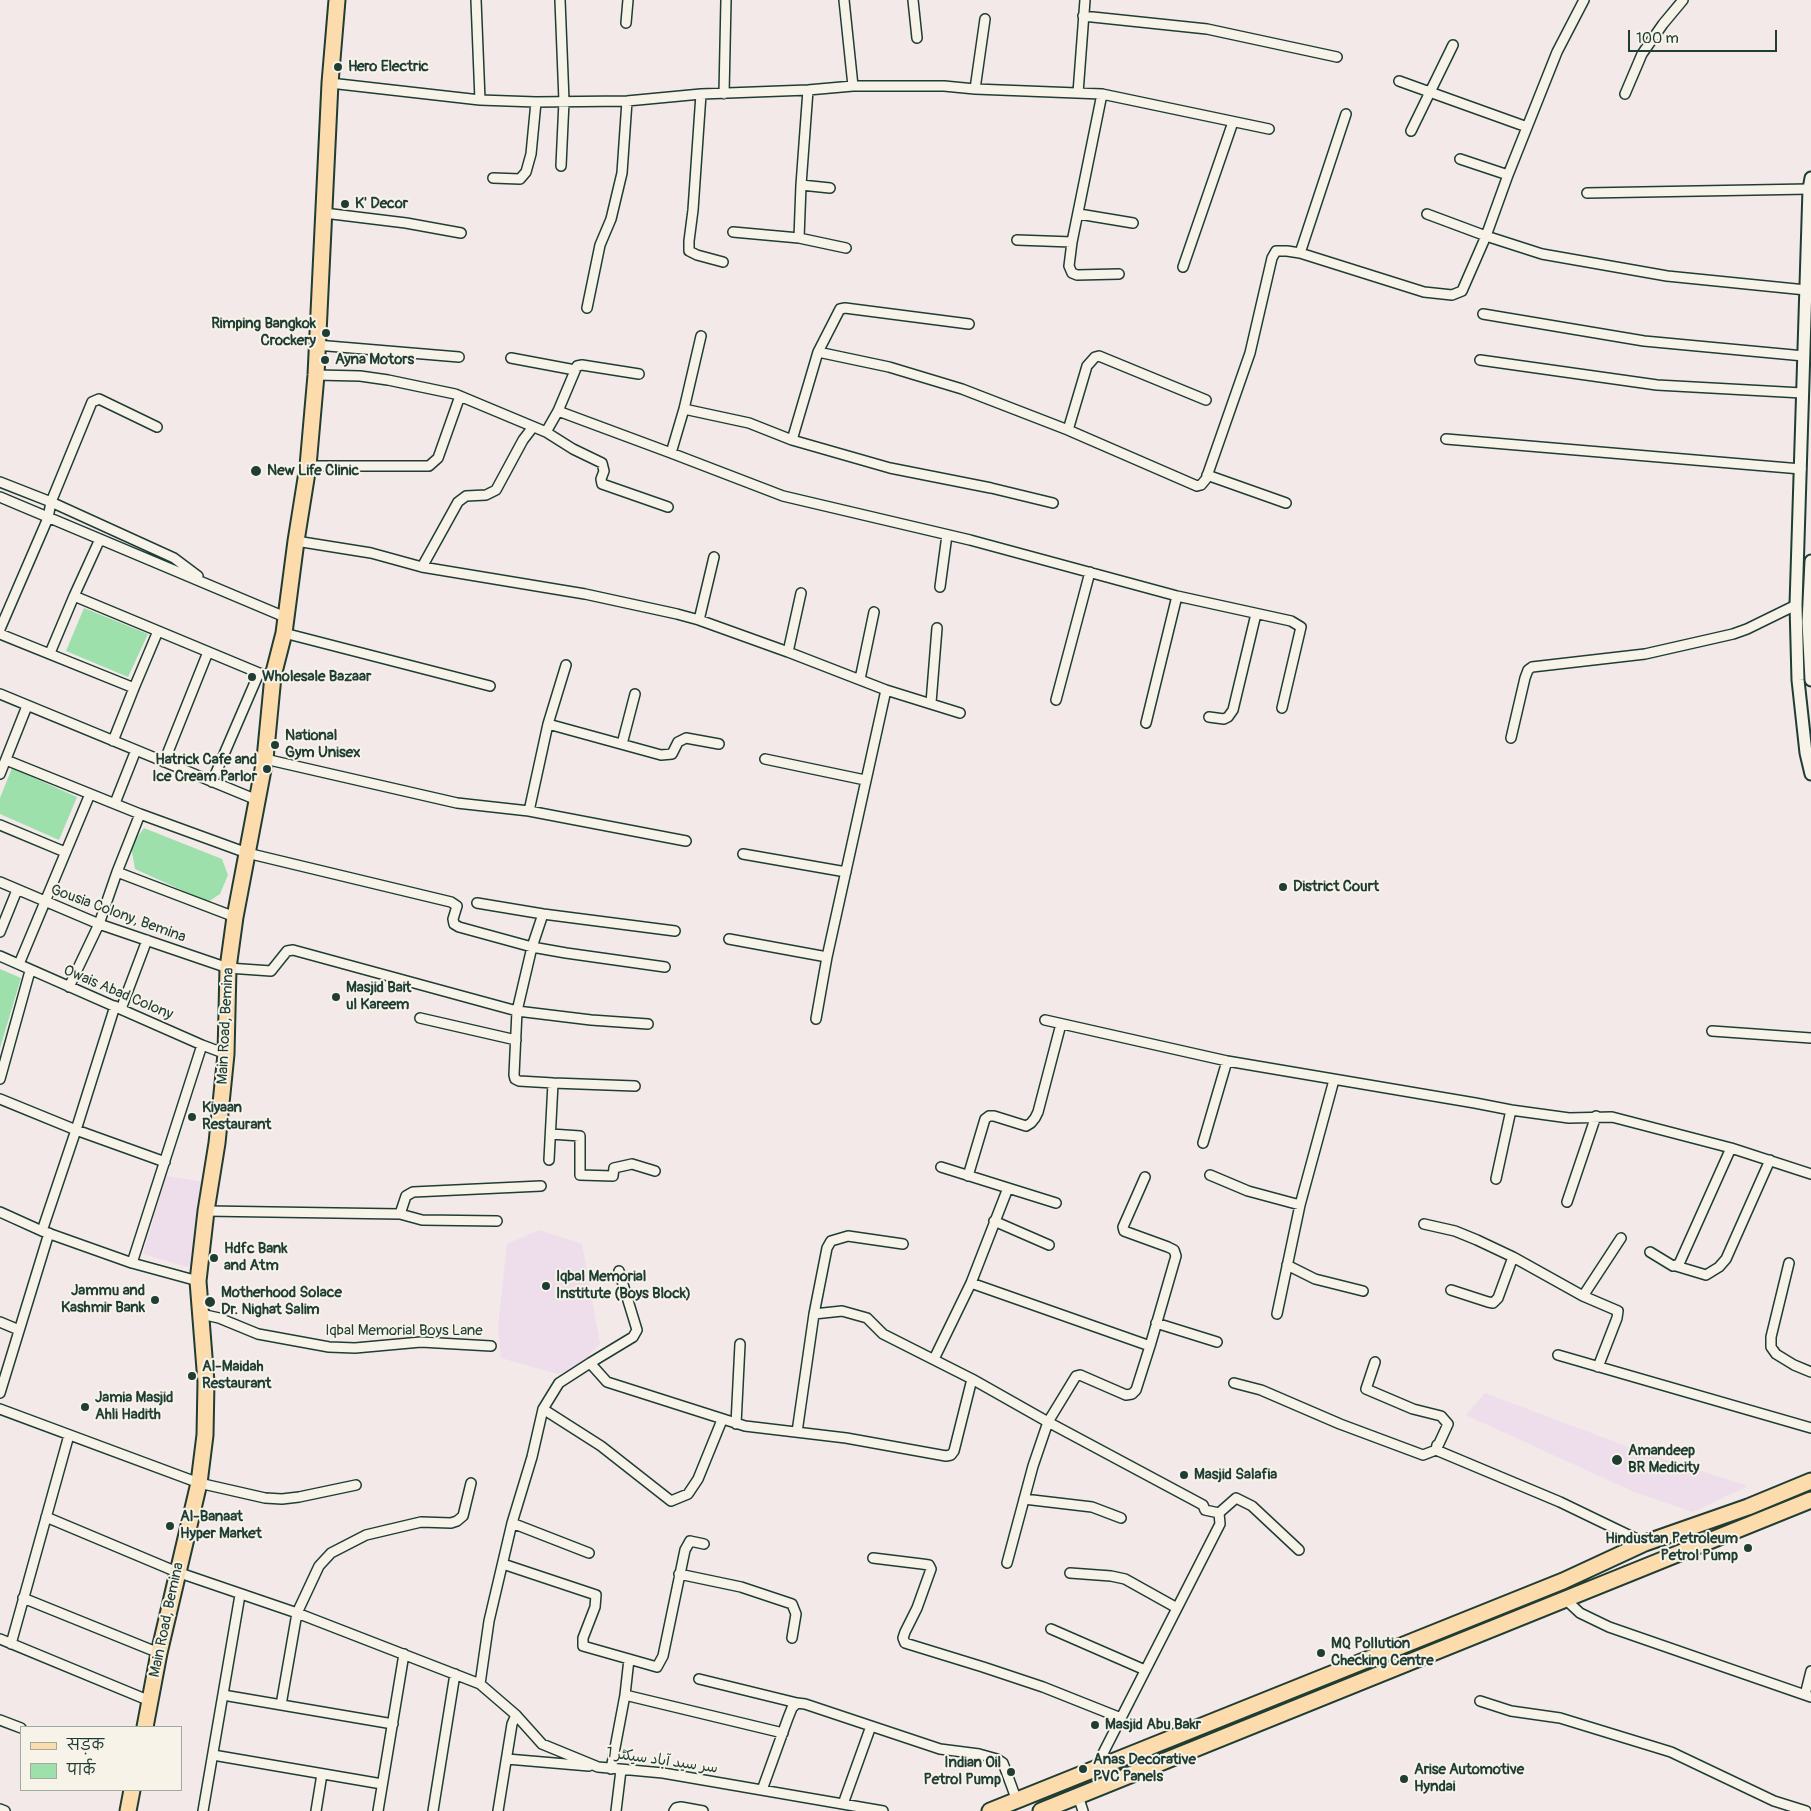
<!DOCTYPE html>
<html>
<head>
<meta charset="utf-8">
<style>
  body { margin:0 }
  #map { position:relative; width:1811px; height:1811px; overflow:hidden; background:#f3e9e9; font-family:Pangolin,"Playpen Sans Deva",sans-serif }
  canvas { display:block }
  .legend { position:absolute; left:20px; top:1726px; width:162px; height:65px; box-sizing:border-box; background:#f7f3e8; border:1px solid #a1aaa0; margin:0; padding:6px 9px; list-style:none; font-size:15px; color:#1f3d34 }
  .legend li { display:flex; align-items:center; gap:10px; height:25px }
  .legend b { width:25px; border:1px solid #a1aaa0 }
  .scale { position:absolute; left:1628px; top:30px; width:149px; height:22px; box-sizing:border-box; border:2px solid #1f3d34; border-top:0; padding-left:6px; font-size:15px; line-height:18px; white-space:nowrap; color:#1f3d34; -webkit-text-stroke:4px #f7f3e8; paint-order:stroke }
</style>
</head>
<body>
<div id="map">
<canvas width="1811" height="1811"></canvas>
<ul class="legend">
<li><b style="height:6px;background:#fcdcac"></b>सड़क</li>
<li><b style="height:14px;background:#9ee0ab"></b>पार्क</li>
</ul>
<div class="scale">100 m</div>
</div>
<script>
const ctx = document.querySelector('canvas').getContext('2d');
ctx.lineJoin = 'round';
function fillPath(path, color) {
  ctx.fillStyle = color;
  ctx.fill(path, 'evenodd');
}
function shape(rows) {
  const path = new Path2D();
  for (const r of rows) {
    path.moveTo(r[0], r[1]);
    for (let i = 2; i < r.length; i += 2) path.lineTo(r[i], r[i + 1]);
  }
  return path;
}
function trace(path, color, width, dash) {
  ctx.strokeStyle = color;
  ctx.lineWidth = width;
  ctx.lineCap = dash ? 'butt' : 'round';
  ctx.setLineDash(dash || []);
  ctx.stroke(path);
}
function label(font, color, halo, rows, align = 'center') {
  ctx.font = font + ' Pangolin,"Playpen Sans Arabic",sans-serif';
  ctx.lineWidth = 4;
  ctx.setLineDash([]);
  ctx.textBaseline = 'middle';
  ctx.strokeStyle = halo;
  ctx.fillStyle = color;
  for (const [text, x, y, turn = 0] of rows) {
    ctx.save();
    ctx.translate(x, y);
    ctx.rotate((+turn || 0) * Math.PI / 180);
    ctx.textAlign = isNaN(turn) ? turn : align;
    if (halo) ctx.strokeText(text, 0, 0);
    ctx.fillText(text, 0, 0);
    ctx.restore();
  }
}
const built = shape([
  [166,1176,205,1182,199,1262,187,1267,143,1254],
  [539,1230,582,1244,600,1344,578,1366,558,1374,501,1358,498,1327,507,1244],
  [1485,1393,1642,1452,1748,1486,1693,1512,1634,1492,1466,1415]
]);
const green = shape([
  [84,608,148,634,128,677,66,651],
  [12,768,77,797,59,840,0,814,0,798],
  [144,828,222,859,228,875,220,894,208,902,135,869,131,846],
  [0,969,21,978,0,1048]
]);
const minor = shape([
  [476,0,480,100],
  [560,0,564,101,561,166],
  [844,0,853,86],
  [913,0,917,38],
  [1584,0,1557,52,1508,175,1486,236,1542,254,1667,276,1806,290],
  [1083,16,1207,29,1337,57],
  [626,23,628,0],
  [1399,81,1527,127],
  [330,83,480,100,536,102,627,101,701,94,808,90,853,86,944,86,975,89,1102,94,1269,129],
  [975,89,985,19],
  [808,90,801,185,799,238,846,248],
  [1078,93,1085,0],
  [701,94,693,210,689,241,689,251,697,255,723,262],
  [724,94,726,0],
  [1102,94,1072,242,1069,266,1072,273,1077,275,1119,274],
  [1625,94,1642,54,1663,24,1683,0],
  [1411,131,1453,45],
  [1460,159,1508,175],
  [493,178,520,179,526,172,531,154,536,102],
  [801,185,830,188],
  [1587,193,1809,189],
  [324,213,406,223,461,233],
  [1079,214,1133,223],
  [733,232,799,238],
  [1017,240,1072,242],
  [1300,253,1346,114],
  [1183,267,1233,122],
  [587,308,600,245,611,219,622,173,627,101],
  [1483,314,1644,341,1804,356],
  [316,345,459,357],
  [818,352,889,367,962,389,1068,430,1197,486,1201,485,1206,479,1250,353,1272,258,1276,251,1287,251,1300,253,1424,292,1452,295,1462,291,1486,236,1427,214],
  [511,358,575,370],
  [1480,360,1657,385,1802,393],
  [316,375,360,376,388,380,455,394,546,432,573,449,602,463,604,471,601,479,602,484,605,485,668,507],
  [684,409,749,423,792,440,890,468,991,488,1053,503],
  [558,411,671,453,783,496,970,540,1177,596,1291,621,1301,627,1282,708],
  [1068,430,1087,366,1095,357,1099,356,1206,400],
  [546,432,558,411,577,366,582,365,639,374],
  [1446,439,1801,469],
  [792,440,818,352,840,309,845,308,969,324],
  [671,453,684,409,701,336],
  [308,466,429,466,438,458,460,396],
  [1207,475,1286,503],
  [0,482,51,502,174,558,198,576],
  [0,497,285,617],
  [296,541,371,553,422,567,585,594,677,614,699,620,788,652,886,690,960,713],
  [422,567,458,502,466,496,486,495,496,490,523,440,533,427],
  [940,587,947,535],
  [74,596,259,673,273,676],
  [699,620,714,557],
  [0,629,48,518,51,502,92,402,99,399,157,427],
  [284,633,490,686],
  [0,634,134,688,113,741],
  [788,652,801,593],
  [50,653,74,596,100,539],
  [860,679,874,612],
  [134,688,158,631],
  [0,694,257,800],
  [1056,700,1090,572],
  [931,703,937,628],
  [1209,717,1224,719,1228,717,1233,710,1256,614],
  [1146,723,1177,596],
  [548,724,661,755,672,754,678,742,686,738,719,744],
  [1511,738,1525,678,1528,670,1532,667,1645,654,1733,634,1747,629,1796,605],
  [622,744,635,694],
  [265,759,457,803,529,811,686,841],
  [765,759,865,780],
  [6,760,140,814,247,853,451,902,457,906,453,919,454,924,459,927,532,947,566,953,665,967],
  [164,762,208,652],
  [0,774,27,706],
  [212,782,259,673],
  [115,803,136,750],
  [529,811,548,724,566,665],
  [0,825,65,852],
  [743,854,846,872],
  [117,872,235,917],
  [0,882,99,924,228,968,271,971,287,951,293,950,517,1011,591,1020,648,1024],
  [477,903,543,914,675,931],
  [543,914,532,947,517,1011,514,1075,515,1079,519,1081,553,1083,635,1086],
  [0,932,17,890],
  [729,939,827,957,816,1019],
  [0,956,202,1045,226,1054],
  [827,957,886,690],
  [19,964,90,794],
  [69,987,99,924,117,872,140,814],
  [121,1009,147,940],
  [420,1018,516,1040],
  [1045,1020,1227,1061,1475,1103,1511,1110,1569,1118,1612,1117,1731,1148,1811,1174],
  [1712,1031,1811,1038],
  [0,1079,30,971],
  [0,1099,76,1130,165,1162],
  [551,1134,580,1136,580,1175,613,1176,614,1168,632,1164,655,1171],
  [1203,1143,1227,1061],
  [549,1160,553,1083],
  [1210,1175,1248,1191,1300,1205],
  [968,1176,985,1119,989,1116,994,1116,1026,1126,1031,1123,1035,1118,1038,1112,1061,1024],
  [1496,1179,1511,1110],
  [1008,1188,1056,1203],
  [1567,1202,1596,1116],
  [206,1211,400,1214,422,1220,497,1221],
  [0,1212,42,1231,132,1263,198,1281],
  [400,1214,406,1196,413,1192,541,1186],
  [994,1221,1049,1245],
  [1424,1224,1455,1231,1477,1240,1513,1257,1583,1296,1618,1311,1617,1318,1598,1367],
  [42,1231,76,1130,115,1006],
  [1650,1252,1673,1266,1679,1264,1731,1148],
  [132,1263,202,1045],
  [1789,1263,1771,1337,1771,1347,1776,1354,1794,1365,1811,1372],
  [1287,1265,1315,1279,1363,1291],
  [1676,1266,1706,1275,1719,1267,1726,1259,1770,1160],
  [971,1283,1150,1346],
  [1451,1290,1488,1302,1493,1303,1498,1298,1513,1257],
  [1583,1296,1621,1238],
  [201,1314,219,1318,258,1334,329,1347,355,1348,421,1342,491,1346],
  [814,1314,842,1311,867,1318,883,1334,972,1379,1048,1422,1203,1505,1205,1510,1219,1513,1236,1498,1252,1506,1299,1550],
  [1277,1314,1300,1205,1334,1080],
  [0,1322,19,1330],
  [1156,1323,1217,1342],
  [1558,1355,1811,1428],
  [934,1359,971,1283,1008,1188,941,1167],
  [1375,1362,1366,1389,1413,1409,1441,1416,1448,1424,1436,1450,1560,1502,1645,1543],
  [590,1363,633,1337,637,1330,619,1271],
  [1234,1383,1261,1390,1340,1424,1423,1455,1436,1450,1437,1445],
  [0,1393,49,1233],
  [0,1409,199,1483,265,1498,282,1499,299,1497,356,1485],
  [543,1409,601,1446,671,1501,688,1494,698,1479,722,1420],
  [736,1424,740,1344],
  [797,1432,814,1314,827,1248,831,1241,848,1236,903,1244],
  [1024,1499,1092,1507,1121,1518],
  [46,1517,177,1572,297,1613,480,1684,516,1715,542,1744,598,1767,663,1773,883,1811],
  [512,1523,589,1553],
  [873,1558,922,1564,929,1565,931,1569,917,1608,905,1632,903,1638,905,1643,983,1667,1043,1687,1121,1718],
  [1007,1563,1033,1466,1048,1422,1076,1376,1080,1375,1126,1395,1132,1394,1136,1390,1150,1346,1176,1256,1174,1250,1168,1247,1124,1231,1123,1227,1145,1177],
  [503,1564,596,1595,595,1607,583,1638,583,1646,657,1667,663,1656,685,1550,690,1541,704,1544],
  [1070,1573,1111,1576,1125,1579,1177,1608],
  [679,1574,741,1587,792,1604,796,1614,792,1638],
  [23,1598,159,1653],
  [1564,1598,1580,1613,1609,1627,1811,1697],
  [1051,1629,1145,1670],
  [0,1639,150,1701],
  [11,1644,69,1435],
  [699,1679,797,1703],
  [480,1684,489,1621,512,1523,532,1457,543,1409,559,1383,590,1363,607,1382,745,1426,846,1438,946,1456,951,1455,954,1451,972,1379],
  [223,1695,393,1724],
  [625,1695,783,1733],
  [1805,1695,1811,1671],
  [1480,1701,1511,1711,1560,1718,1671,1752,1774,1801,1806,1811],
  [281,1705,297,1613,319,1566,331,1553,366,1535,421,1522,451,1523,457,1521,463,1516,471,1483],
  [0,1720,21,1728],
  [213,1755,382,1784],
  [507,1759,589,1766],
  [1096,1767,1220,1524,1219,1513],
  [611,1769,625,1695,629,1659],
  [762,1790,788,1718,792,1708,797,1703,805,1704,940,1749,979,1754,997,1759,1003,1763,1017,1801],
  [1078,1796,1083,1811],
  [843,1804,871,1726],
  [0,1809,5,1811],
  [203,1811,240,1595],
  [316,1811,322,1774],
  [378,1811,404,1654],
  [433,1811,455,1674],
  [498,1811,512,1724,516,1715],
  [616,1811,621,1770],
  [674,1811,676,1808,681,1807,703,1811]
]);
const tertiary = shape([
  [1811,178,1809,189,1796,605,1798,680,1806,753,1811,774],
  [1811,561,1808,622,1811,680]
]);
const primary = shape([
  [145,1727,159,1653,199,1483,205,1435,206,1382,198,1281,206,1211,217,1143,226,1054,228,968,235,917,265,759,273,676,284,633,296,541,308,466,316,375,330,83,337,0],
  [128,1811,132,1790]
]);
const trunk = shape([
  [990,1811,1563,1581,1645,1543,1748,1507,1811,1481],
  [1041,1811,1811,1500]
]);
const markers = [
  [338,67,5,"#1f3d34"],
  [345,204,5,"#1f3d34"],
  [326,333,5,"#1f3d34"],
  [325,360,5,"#1f3d34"],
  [256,471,6,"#1f3d34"],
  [252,677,5,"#1f3d34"],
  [275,745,5,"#1f3d34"],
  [267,769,5,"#1f3d34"],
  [1283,887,5,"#1f3d34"],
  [336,997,5,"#1f3d34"],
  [192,1117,5,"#1f3d34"],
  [214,1258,5,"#1f3d34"],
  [546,1286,5,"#1f3d34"],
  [155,1300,5,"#1f3d34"],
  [210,1302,6,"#1f3d34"],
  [192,1376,5,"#1f3d34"],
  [85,1407,5,"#1f3d34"],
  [1617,1460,6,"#1f3d34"],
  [1184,1475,5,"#1f3d34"],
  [170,1526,5,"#1f3d34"],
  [1748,1548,5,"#1f3d34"],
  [1321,1653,5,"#1f3d34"],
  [1095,1725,5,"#1f3d34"],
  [1083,1769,5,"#1f3d34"],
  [1011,1772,5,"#1f3d34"],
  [1404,1779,5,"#1f3d34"]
];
const poiNames = [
  ["Hero Electric",348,67],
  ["K' Decor",355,204],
  ["Rimping Bangkok",316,324,"right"],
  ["Crockery",316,341,"right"],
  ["Ayna Motors",335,360],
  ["New Life Clinic",267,471],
  ["Wholesale Bazaar",262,677],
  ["National",285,736],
  ["Gym Unisex",285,753],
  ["Hatrick Cafe and",257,760,"right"],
  ["Ice Cream Parlor",257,777,"right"],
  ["District Court",1293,887],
  ["Masjid Bait",346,988],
  ["ul Kareem",346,1005],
  ["Kiyaan",202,1108],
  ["Restaurant",202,1125],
  ["Hdfc Bank",224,1249],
  ["and Atm",224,1266],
  ["Iqbal Memorial",556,1277],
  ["Institute (Boys Block)",556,1294],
  ["Jammu and",145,1291,"right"],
  ["Kashmir Bank",145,1308,"right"],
  ["Motherhood Solace",221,1293],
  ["Dr. Nighat Salim",221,1310],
  ["Al-Maidah",202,1367],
  ["Restaurant",202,1384],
  ["Jamia Masjid",95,1398],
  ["Ahli Hadith",95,1415],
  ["Amandeep",1628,1451],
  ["BR Medicity",1628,1468],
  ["Masjid Salafia",1194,1475],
  ["Al-Banaat",180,1517],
  ["Hyper Market",180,1534],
  ["Hindustan Petroleum",1738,1539,"right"],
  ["Petrol Pump",1738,1556,"right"],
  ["MQ Pollution",1331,1644],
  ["Checking Centre",1331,1661],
  ["Masjid Abu Bakr",1105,1725],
  ["Anas Decorative",1093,1760],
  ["PVC Panels",1093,1777],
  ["Indian Oil",1001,1763,"right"],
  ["Petrol Pump",1001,1780,"right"],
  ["Arise Automotive",1414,1770],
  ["Hyndai",1414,1787]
];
const streetNames = [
  ["Gousia Colony, Bemina",118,914,20],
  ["Owais Abad Colony",118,993,23],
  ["Main Road, Bemina",226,1026,-87],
  ["Iqbal Memorial Boys Lane",404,1331],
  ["Main Road, Bemina",167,1620,-78],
  ["سر سید آباد سیکٹر 1",662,1761,8]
];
fillPath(built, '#eeddea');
fillPath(green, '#9ee0ab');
trace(minor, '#1f3d34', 12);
trace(tertiary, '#1f3d34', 15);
trace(primary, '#1f3d34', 19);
trace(trunk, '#1f3d34', 19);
trace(minor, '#f7f3e8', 9);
trace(tertiary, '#f7f3e8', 11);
trace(primary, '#fcdcac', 15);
trace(trunk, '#fcdcac', 15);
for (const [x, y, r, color] of markers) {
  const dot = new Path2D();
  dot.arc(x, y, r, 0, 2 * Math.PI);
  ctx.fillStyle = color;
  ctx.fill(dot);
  trace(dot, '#f7f3e8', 2);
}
label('bold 15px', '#1f3d34', '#f7f3e8', poiNames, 'left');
label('15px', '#1f3d34', '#f7f3e8', streetNames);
</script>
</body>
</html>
